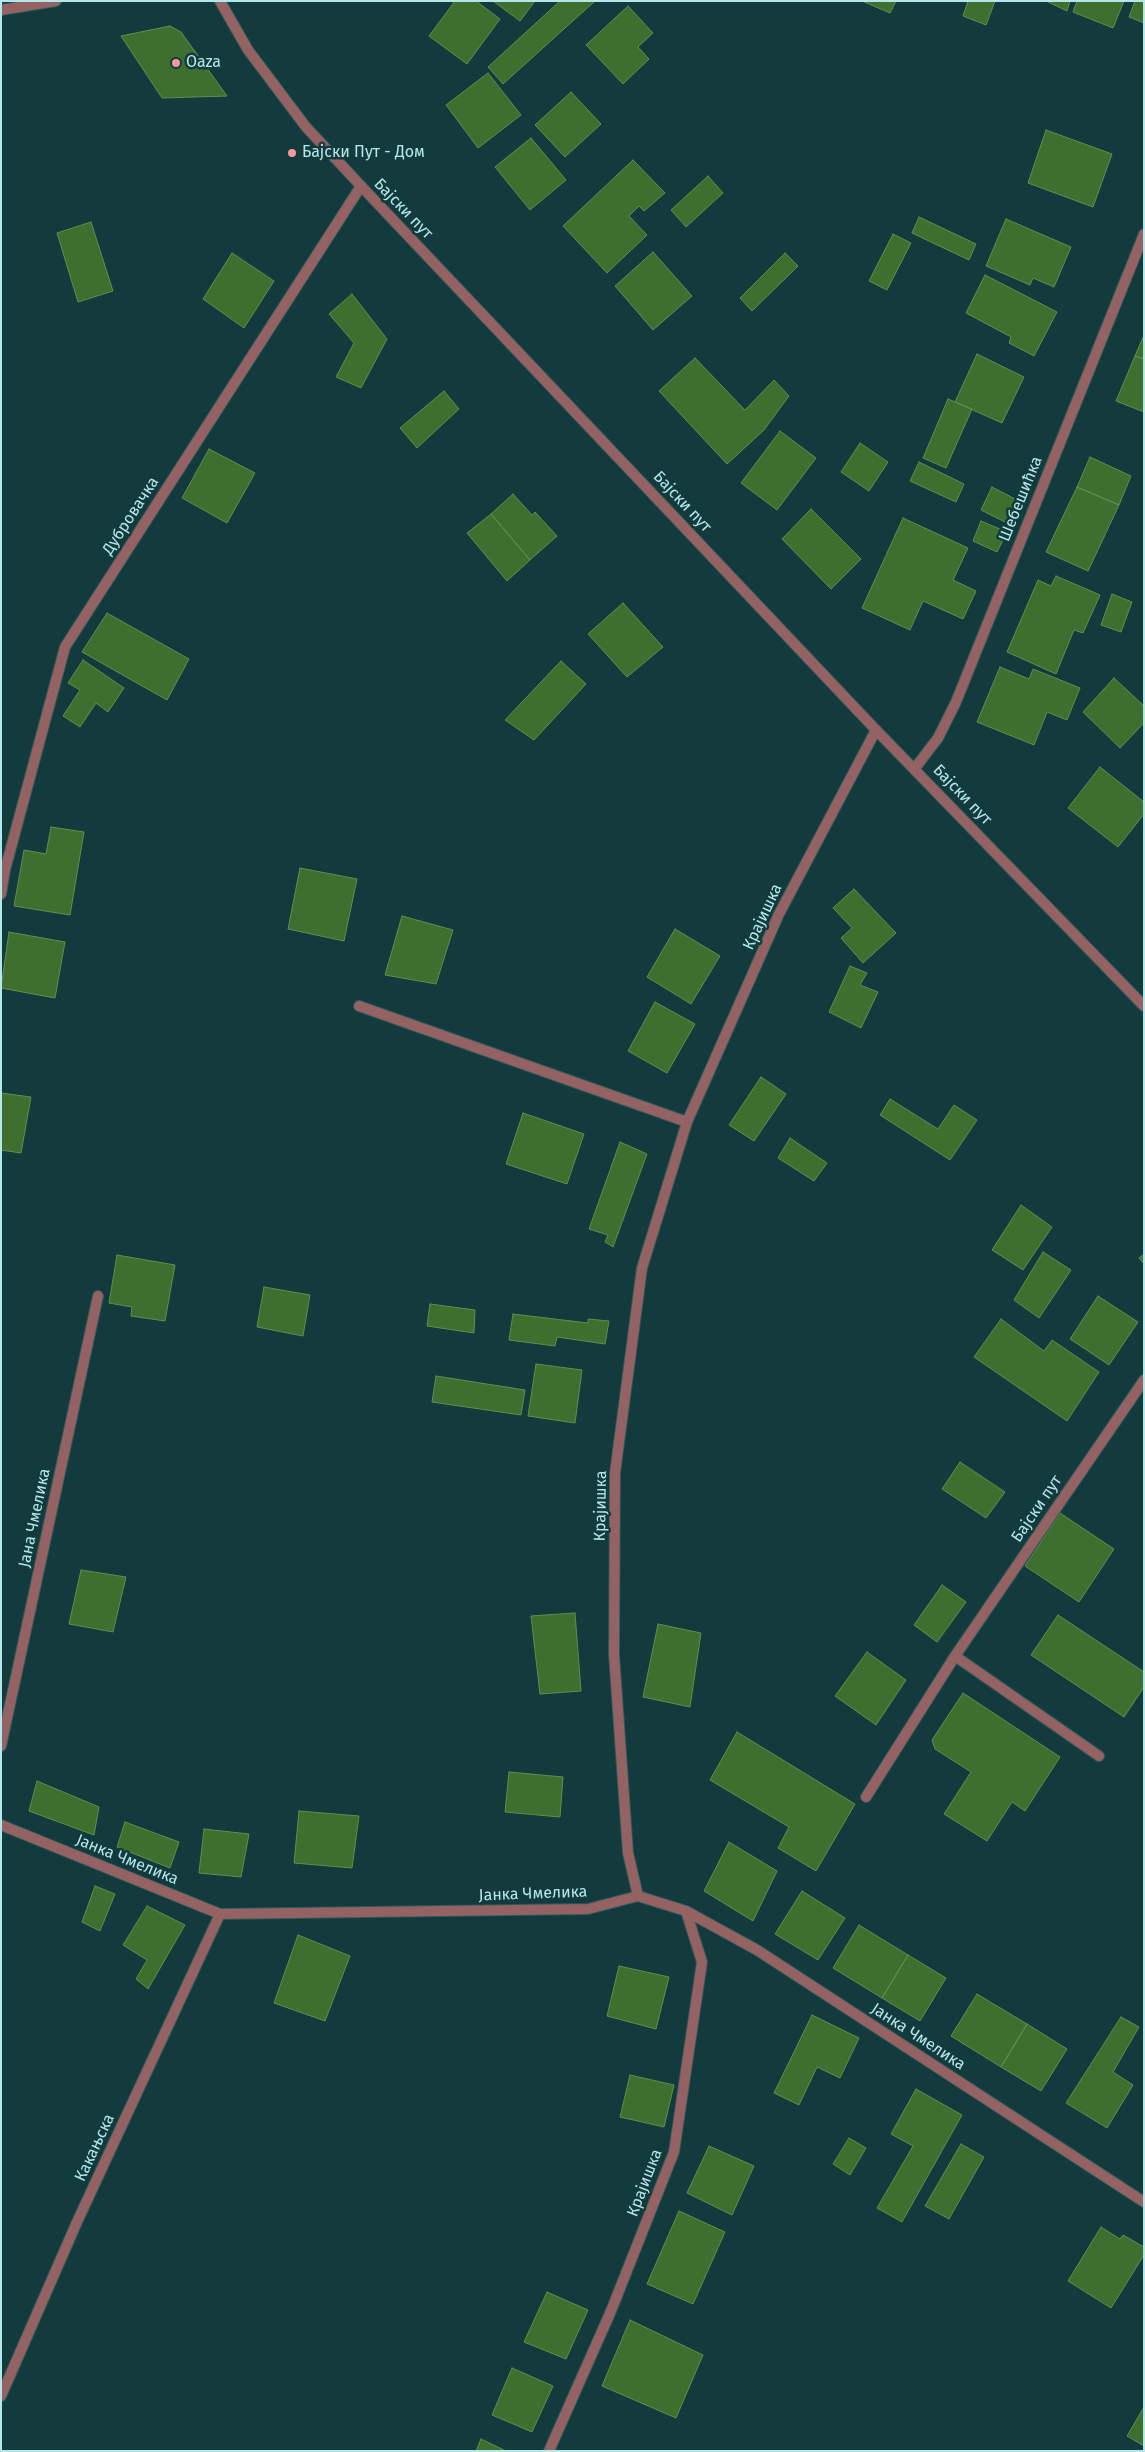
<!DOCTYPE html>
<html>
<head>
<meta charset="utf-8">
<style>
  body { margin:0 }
  #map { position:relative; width:1145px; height:2452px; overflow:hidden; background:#133a3c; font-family:"Fira Sans",sans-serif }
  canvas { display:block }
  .frame { position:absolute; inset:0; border:2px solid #b3e8ea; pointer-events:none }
</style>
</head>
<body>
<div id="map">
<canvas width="1145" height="2452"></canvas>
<div class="frame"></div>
</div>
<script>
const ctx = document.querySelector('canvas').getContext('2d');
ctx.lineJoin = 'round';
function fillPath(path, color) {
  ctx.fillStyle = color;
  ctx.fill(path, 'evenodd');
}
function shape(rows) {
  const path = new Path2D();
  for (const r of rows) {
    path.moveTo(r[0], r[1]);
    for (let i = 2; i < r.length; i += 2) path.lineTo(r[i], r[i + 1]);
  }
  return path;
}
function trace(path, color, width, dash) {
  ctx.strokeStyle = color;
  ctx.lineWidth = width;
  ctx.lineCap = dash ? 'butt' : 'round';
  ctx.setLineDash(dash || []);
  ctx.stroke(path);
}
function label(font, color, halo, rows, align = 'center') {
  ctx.font = font + ' "Fira Sans",sans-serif';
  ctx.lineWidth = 5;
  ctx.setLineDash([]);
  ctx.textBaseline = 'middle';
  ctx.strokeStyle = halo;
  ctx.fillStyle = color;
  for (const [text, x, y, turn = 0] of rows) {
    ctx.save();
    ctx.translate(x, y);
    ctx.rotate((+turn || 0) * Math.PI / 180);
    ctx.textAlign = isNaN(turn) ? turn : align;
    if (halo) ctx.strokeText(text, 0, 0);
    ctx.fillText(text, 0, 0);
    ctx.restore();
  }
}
const building = shape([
  [455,1,476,1,500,19,467,64,429,36,455,1],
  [493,1,535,1,520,21,493,1],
  [560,1,595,1,503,84,488,67,560,1],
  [862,1,896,1,890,13,862,1],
  [968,1,995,1,986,25,963,16,968,1],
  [1046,1,1070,1,1067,11,1046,1],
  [1077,1,1124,1,1113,28,1073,12,1077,1],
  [1135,1,1144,1,1144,23,1129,17,1135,1],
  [628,6,653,33,638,47,649,59,623,84,586,45,628,6],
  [170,26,181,32,227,96,162,98,121,36,170,26],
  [488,73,521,115,478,148,446,105,488,73],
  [571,92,601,124,565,157,535,125,571,92],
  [1046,130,1112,154,1093,207,1028,183,1046,130],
  [531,138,566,180,530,210,495,167,531,138],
  [633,160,665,193,644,211,639,206,629,216,647,235,607,273,563,226,633,160],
  [708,176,723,193,686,227,671,210,708,176],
  [919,217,976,244,969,260,912,233,919,217],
  [1006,219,1071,247,1054,287,1033,278,1030,285,986,266,1006,219],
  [91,222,113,291,78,302,57,233,91,222],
  [893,234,911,243,887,290,869,281,893,234],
  [653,252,692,296,653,330,615,286,653,252],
  [232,253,274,281,244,328,203,299,232,253],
  [785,253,798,266,752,311,740,298,785,253],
  [985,275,1057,312,1034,356,1009,343,1011,337,966,313,985,275],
  [352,294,387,339,361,388,336,377,354,343,329,314,352,294],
  [1144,335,1144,359,1135,356,1144,335],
  [977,354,1024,377,1002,423,955,402,977,354],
  [1135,356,1144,359,1144,412,1116,401,1135,356],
  [695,358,745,410,774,380,789,396,764,430,727,464,659,391,695,358],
  [444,391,459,409,417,448,400,428,444,391],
  [948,399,972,409,946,468,923,458,948,399],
  [780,431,816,458,777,510,741,483,780,431],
  [860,443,888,462,869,491,841,472,860,443],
  [209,449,255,473,227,523,182,498,209,449],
  [1090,457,1131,476,1119,505,1077,487,1090,457],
  [919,462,964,484,956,502,910,481,919,462],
  [992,487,1021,502,1009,524,981,510,992,487],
  [1077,487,1119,505,1088,571,1046,552,1077,487],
  [513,494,532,515,535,512,557,536,530,560,491,514,513,494],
  [811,509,861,559,831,589,782,539,811,509],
  [491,514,530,560,507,581,467,533,491,514],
  [903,518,968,548,953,580,976,591,963,619,923,601,910,630,862,608,903,518],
  [981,521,1007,532,997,552,973,541,981,521],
  [1056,576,1100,595,1083,633,1074,630,1056,674,1007,652,1038,580,1051,586,1056,576],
  [1112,594,1132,602,1121,632,1101,625,1112,594],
  [623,603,663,647,627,677,588,634,623,603],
  [107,613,189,659,167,700,82,652,107,613],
  [83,660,124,688,108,712,96,703,80,727,63,716,80,690,68,683,83,660],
  [561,661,586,684,534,740,505,720,561,661],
  [1000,667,1029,679,1033,669,1080,688,1067,720,1047,712,1034,745,977,722,1000,667],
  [1114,678,1144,706,1144,723,1120,748,1083,712,1114,678],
  [1100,767,1144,802,1144,814,1118,847,1068,808,1100,767],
  [51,827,84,832,70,915,14,906,24,850,46,854,51,827],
  [300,868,357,879,344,941,288,929,300,868],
  [854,889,896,933,863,963,841,938,852,928,833,908,854,889],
  [402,916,453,930,436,984,385,975,402,916],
  [675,929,720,956,691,1004,647,977,675,929],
  [9,932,65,942,55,998,1,988,9,932],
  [850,966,867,973,860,985,878,992,861,1028,829,1012,850,966],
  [655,1002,695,1024,667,1073,628,1051,655,1002],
  [761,1077,786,1094,754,1141,729,1125,761,1077],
  [1,1093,31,1097,21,1153,1,1150,1,1093],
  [890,1099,938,1129,954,1105,977,1120,950,1160,880,1115,890,1099],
  [523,1113,584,1134,567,1184,506,1164,523,1113],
  [790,1138,827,1163,814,1181,778,1158,790,1138],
  [620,1142,647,1154,613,1247,605,1242,608,1235,589,1229,620,1142],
  [1021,1205,1052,1227,1023,1270,992,1250,1021,1205],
  [1043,1252,1071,1270,1039,1318,1014,1300,1043,1252],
  [1144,1254,1144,1264,1139,1258,1144,1254],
  [117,1255,175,1265,165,1321,131,1316,132,1307,109,1303,117,1255],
  [264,1287,310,1295,303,1336,257,1327,264,1287],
  [1098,1296,1138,1322,1109,1365,1070,1339,1098,1296],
  [430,1304,475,1310,474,1333,427,1326,430,1304],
  [513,1314,588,1323,588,1319,609,1321,605,1344,557,1337,555,1346,509,1340,513,1314],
  [1001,1319,1044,1351,1052,1340,1099,1372,1067,1421,974,1357,1001,1319],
  [536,1364,582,1370,575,1423,528,1416,536,1364],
  [436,1376,525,1390,521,1415,432,1402,436,1376],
  [960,1462,1005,1492,986,1518,942,1489,960,1462],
  [1060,1513,1114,1549,1079,1602,1025,1566,1060,1513],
  [81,1570,126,1577,113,1632,69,1624,81,1570],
  [942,1585,966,1602,937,1642,914,1625,942,1585],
  [575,1613,581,1691,540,1694,531,1616,575,1613],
  [1058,1615,1144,1672,1144,1687,1124,1717,1031,1655,1058,1615],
  [658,1624,701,1633,690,1707,643,1697,658,1624],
  [867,1652,906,1680,876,1725,835,1696,867,1652],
  [963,1693,1060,1757,1025,1811,1012,1802,987,1841,944,1814,971,1772,935,1749,932,1740,963,1693],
  [737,1732,855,1804,816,1871,778,1848,789,1827,710,1780,737,1732],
  [509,1772,563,1777,560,1817,505,1812,509,1772],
  [37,1781,99,1807,94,1835,29,1811,37,1781],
  [299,1811,359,1816,352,1868,294,1863,299,1811],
  [125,1822,179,1842,170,1868,117,1847,125,1822],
  [204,1829,249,1834,241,1877,199,1873,204,1829],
  [729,1842,777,1871,753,1921,704,1891,729,1842],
  [95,1886,115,1894,100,1931,82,1922,95,1886],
  [802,1891,845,1918,818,1960,775,1934,802,1891],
  [147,1906,185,1925,148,1989,136,1979,147,1960,123,1945,147,1906],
  [859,1925,908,1955,882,1998,833,1968,859,1925],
  [298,1935,350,1956,325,2021,274,2003,298,1935],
  [908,1955,946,1978,920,2021,882,1998,908,1955],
  [619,1966,669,1977,656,2029,607,2016,619,1966],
  [977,1994,1027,2024,1001,2067,951,2036,977,1994],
  [812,2015,859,2038,840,2078,817,2067,799,2105,774,2093,812,2015],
  [1121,2017,1139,2027,1113,2072,1133,2085,1107,2128,1066,2103,1121,2017],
  [1027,2024,1067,2049,1041,2091,1001,2067,1027,2024],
  [630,2075,674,2085,664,2127,620,2117,630,2075],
  [916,2089,962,2115,902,2222,877,2208,913,2146,891,2134,916,2089],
  [849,2138,866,2148,850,2175,833,2164,849,2138],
  [961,2144,984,2157,949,2219,925,2206,961,2144],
  [709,2146,754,2166,732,2215,687,2193,709,2146],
  [679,2211,725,2232,693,2304,647,2284,679,2211],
  [1101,2227,1120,2239,1123,2235,1144,2247,1144,2255,1111,2308,1068,2281,1101,2227],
  [547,2292,588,2310,566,2359,524,2342,547,2292],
  [630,2320,703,2355,676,2418,602,2386,630,2320],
  [512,2368,553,2386,532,2432,492,2415,512,2368],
  [1144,2407,1144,2446,1127,2436,1144,2407],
  [481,2439,506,2451,476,2451,481,2439]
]);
const minor = shape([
  [915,768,938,738,956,702,1144,234],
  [1,894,5,870,65,647,361,186],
  [359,1006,687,1122],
  [955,1656,1099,1756],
  [1,1746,98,1296],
  [866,1797,955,1656,1144,1380],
  [1,1825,220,1914,588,1909,638,1896,686,1911,757,1950,1144,2202],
  [638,1896,628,1853,614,1654,615,1473,642,1268,687,1122,779,914,876,730],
  [1,2396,77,2222,220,1914],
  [549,2451,611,2311,674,2152,702,1962,686,1911]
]);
const tertiary = shape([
  [220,1,248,50,306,127,361,186,876,730,1144,1006],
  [1,10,56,1]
]);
const markers = [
  [176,63,5,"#f59b9d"],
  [292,153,5,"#f59b9d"]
];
const poiNames = [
  ["Oaza",186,63],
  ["Бајски Пут - Дом",302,153]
];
const streetNames = [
  ["Бајски пут",403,209,46],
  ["Шебешићка",1021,499,-68],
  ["Бајски пут",682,502,47],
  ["Дубровачка",131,516,-57],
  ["Бајски пут",962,795,46],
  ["Крајишка",763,917,-65],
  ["Крајишка",601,1506,-89],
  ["Бајски пут",1037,1509,-56],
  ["Јана Чмелика",35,1518,-78],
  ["Јанка Чмелика",127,1860,22],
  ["Јанка Чмелика",533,1894,-2],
  ["Јанка Чмелика",918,2037,33],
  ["Какањска",95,2148,-65],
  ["Крајишка",645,2183,-69]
];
fillPath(building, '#3f6f2f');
trace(building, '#5f904f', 1);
trace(minor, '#30595b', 12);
trace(tertiary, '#30595b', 12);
trace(minor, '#946263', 10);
trace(tertiary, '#946263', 10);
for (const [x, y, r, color] of markers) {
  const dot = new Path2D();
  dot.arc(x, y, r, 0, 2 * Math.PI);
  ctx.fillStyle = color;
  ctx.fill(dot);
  trace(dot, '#133a3c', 2);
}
label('16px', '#b3e8ea', '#133a3c', poiNames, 'left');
label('16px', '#b3e8ea', '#133a3c', streetNames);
</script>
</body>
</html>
